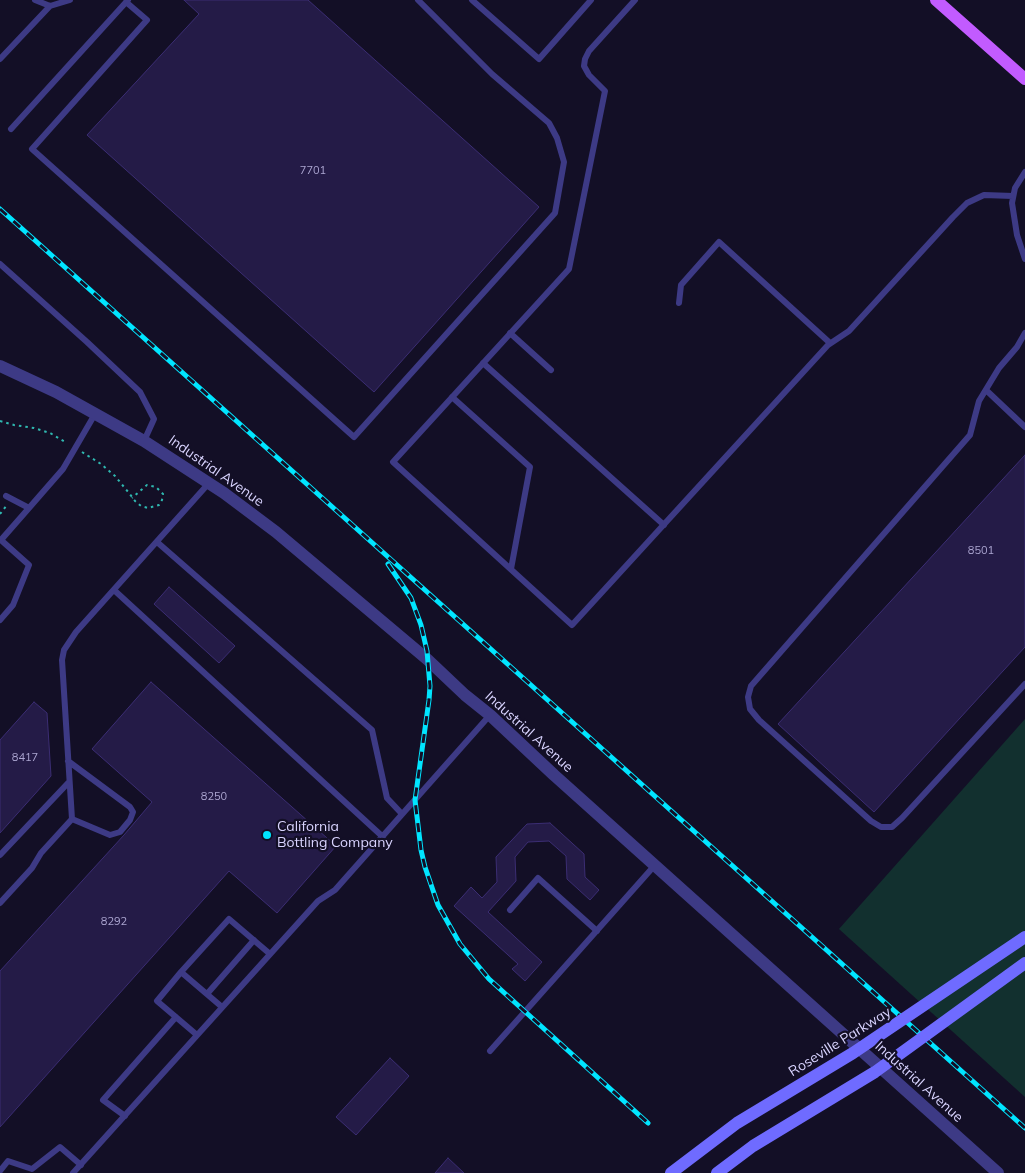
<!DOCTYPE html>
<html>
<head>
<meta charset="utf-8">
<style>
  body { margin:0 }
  canvas { display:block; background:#130f26 }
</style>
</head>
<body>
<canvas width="1025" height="1173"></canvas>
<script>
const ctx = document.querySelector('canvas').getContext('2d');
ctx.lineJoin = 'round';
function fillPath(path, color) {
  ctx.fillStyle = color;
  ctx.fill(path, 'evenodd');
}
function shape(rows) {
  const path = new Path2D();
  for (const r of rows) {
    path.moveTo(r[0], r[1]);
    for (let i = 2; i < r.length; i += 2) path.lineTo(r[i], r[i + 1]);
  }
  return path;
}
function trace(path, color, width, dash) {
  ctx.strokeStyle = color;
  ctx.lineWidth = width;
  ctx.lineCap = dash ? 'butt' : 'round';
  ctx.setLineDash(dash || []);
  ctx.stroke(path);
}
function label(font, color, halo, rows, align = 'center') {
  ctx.font = font + ' Mulish,sans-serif';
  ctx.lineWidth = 4.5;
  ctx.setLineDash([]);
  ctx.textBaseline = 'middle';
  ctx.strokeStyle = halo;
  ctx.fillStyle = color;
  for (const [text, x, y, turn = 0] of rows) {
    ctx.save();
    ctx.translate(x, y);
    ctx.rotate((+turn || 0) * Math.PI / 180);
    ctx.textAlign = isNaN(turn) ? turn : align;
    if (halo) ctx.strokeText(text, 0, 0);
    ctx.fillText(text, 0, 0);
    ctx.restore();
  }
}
const green = shape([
  [1025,719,1025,1097,839,929]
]);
const building = shape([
  [184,0,308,0,539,207,374,392,87,135,199,14,184,0],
  [1025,455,1025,647,874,812,778,724,1025,455],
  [169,587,235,646,219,663,154,604,169,587],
  [151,682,336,846,277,913,229,871,0,1127,0,971,124,835,152,802,92,749,151,682],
  [34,702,47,713,51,776,0,833,0,740,34,702],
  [550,823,584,854,585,877,599,890,590,900,567,879,566,856,549,841,528,842,515,857,516,881,488,912,542,962,525,981,512,969,518,964,454,906,471,887,482,898,497,882,496,857,527,824,550,823],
  [390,1058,409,1076,356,1135,336,1117,390,1058],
  [448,1158,464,1173,435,1173,448,1158]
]);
const path = shape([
  [0,421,14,425,34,428,50,433,67,443],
  [82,452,101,464,115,476,129,493,135,501,141,506,148,508,159,505,162,500,163,494,156,487,147,485,132,498],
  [0,514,7,505]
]);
const service = shape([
  [35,0,50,6,70,0],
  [472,0,539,59,591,0],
  [635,0,589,51,585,59,584,66,589,75,605,91,569,269,393,462,572,625,828,345,849,331,953,217,967,203,984,195,1013,196],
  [126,2,147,20,32,149,354,437,555,213,564,162,557,138,549,123,492,74,418,0],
  [0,59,50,6],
  [11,129,128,0],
  [1025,172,1015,188,1012,203,1017,235,1025,259],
  [0,264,87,342,140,392,154,419,144,441],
  [679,303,681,285,719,242,830,343],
  [510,333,551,370],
  [1025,333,1017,347,999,368,979,401,970,435,751,686,748,697,750,709,759,720,871,821,881,827,892,827,902,818,1025,684],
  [483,363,664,525],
  [986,390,1025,427],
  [452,397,530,467,511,569],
  [6,496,29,508,63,469,95,414],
  [157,542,372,730,387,798,402,814],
  [114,590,383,837],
  [0,620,13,605,29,565,1,540,29,508],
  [68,761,130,807,133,812,130,820,120,832,110,835,72,819],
  [0,855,69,782],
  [0,903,32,868,41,853,72,819,62,660,64,650,76,632,209,483],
  [510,910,538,878,597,931],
  [181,972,157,1001,197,1035],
  [207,994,254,940],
  [222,1007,181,972,229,919,270,954],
  [490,1051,655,865],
  [125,1116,103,1100,176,1017],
  [0,1171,8,1161,32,1169,60,1147,81,1165],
  [73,1173,318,901,335,890,490,715]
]);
const tertiary = shape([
  [0,366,56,392,144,441,224,493,276,532,428,660,465,695,490,715,554,775,998,1173]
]);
const primary = shape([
  [936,0,1025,79]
]);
const rail = shape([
  [0,209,1025,1128],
  [388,564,411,598,421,625,427,651,430,686,429,700,415,800,421,850,425,867,438,905,460,944,489,979,648,1123]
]);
const secondaryBridge = shape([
  [671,1173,737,1123,853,1053,1025,937],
  [717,1173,753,1146,875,1072,1025,963]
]);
const markers = [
  [267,835,5,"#00e5ff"]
];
const numberNames = [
  ["7701",313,171],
  ["8501",981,551],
  ["8417",25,758],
  ["8250",214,797],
  ["8292",114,922]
];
const streetNames = [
  ["Industrial Avenue",216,471,35],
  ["Industrial Avenue",529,732,42],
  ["Roseville Parkway",840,1042,-32],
  ["Industrial Avenue",919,1082,42]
];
const poiNames = [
  ["California",277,827],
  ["Bottling Company",277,843]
];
fillPath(green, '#12302f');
fillPath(building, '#241b47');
trace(building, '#3b2d73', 1);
trace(path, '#2fb8b0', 2, [2.5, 4]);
trace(service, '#3d3a85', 6);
trace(tertiary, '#3d3a85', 12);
trace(primary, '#c25bff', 12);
trace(rail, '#00e5ff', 5);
trace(rail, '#130f26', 3, [9]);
trace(secondaryBridge, '#6f6bff', 12);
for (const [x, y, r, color] of markers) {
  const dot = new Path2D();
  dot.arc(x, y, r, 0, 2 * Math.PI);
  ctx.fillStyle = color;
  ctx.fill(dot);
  trace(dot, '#130f26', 2);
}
label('11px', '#aca6d1', null, numberNames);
label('14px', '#d9d4ff', '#130f26', streetNames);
label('14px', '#d9d4ff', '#130f26', poiNames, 'left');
</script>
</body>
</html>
